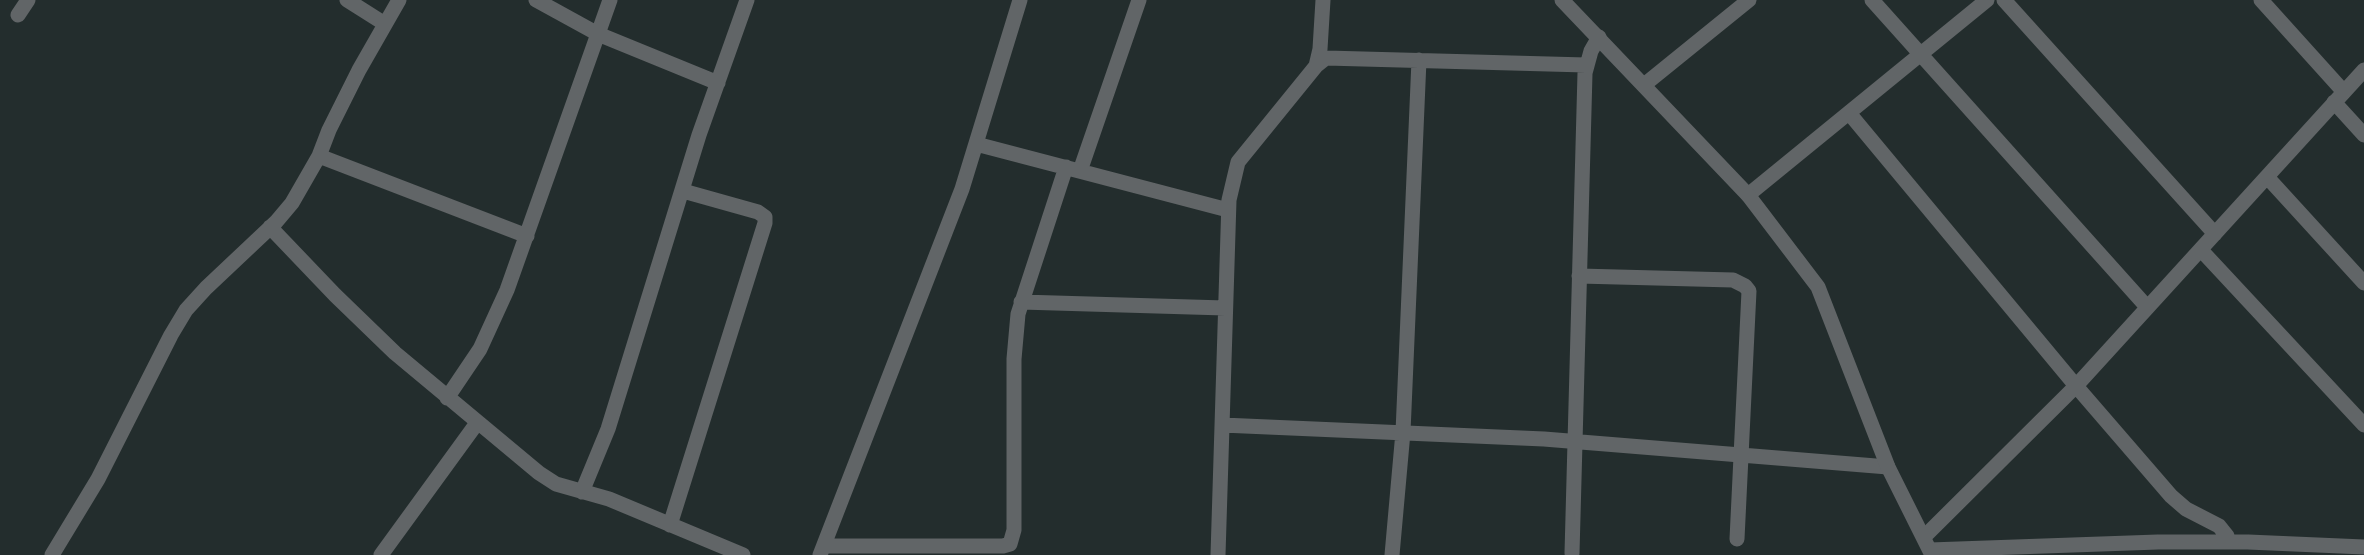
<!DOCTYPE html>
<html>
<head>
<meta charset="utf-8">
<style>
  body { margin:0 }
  canvas { display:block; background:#232d2d }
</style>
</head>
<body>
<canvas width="2364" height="555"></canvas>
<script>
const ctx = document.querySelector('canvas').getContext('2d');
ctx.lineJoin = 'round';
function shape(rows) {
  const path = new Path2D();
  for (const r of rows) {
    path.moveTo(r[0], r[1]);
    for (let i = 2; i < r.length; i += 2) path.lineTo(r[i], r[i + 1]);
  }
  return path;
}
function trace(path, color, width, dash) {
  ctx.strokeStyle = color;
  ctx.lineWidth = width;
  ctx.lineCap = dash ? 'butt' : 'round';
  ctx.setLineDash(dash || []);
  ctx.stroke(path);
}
const minor = shape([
  [347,0,385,24],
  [536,0,598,34,718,83],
  [1872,0,2147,307],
  [2004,0,2215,234],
  [2261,0,2344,92],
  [18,15,28,0],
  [1316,66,1320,49,1323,0],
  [1644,85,1749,0],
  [2334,102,2364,135],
  [1849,113,2076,386,2171,496,2186,509,2219,526,2227,536,2229,542],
  [976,144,1228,210],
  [319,156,527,236],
  [1080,171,1139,0],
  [2268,178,2364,283],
  [1748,195,1987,0],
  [270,227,335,295,395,353,539,473,556,484,609,499,743,555],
  [2201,250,2364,425],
  [1579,276,1733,280,1745,286,1749,291,1737,539],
  [1021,302,1225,308],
  [447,398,480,349,507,290,610,0],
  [1222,425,1544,439,1888,467],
  [582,492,608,429,699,135,747,0],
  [670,525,765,223,765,217,758,212,683,191],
  [1924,537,2076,386,2364,70],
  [824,546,1003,546,1010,544,1014,530,1014,359,1018,314,1066,167],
  [1930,550,2158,542,2248,542,2364,547],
  [1572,553,1585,73,1591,51,1599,37],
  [52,555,98,479,171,335,186,310,206,288,276,222,292,203,319,156,329,130,359,70,399,0],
  [381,555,477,423],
  [820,555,962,189,1020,0],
  [1218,555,1229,200,1238,162,1316,66,1326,58,1586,65],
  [1392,555,1403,432,1419,60]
]);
const tertiary = shape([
  [1562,0,1748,195,1818,287,1888,467,1932,555]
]);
trace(minor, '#616567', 15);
trace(tertiary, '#616567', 15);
</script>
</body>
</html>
